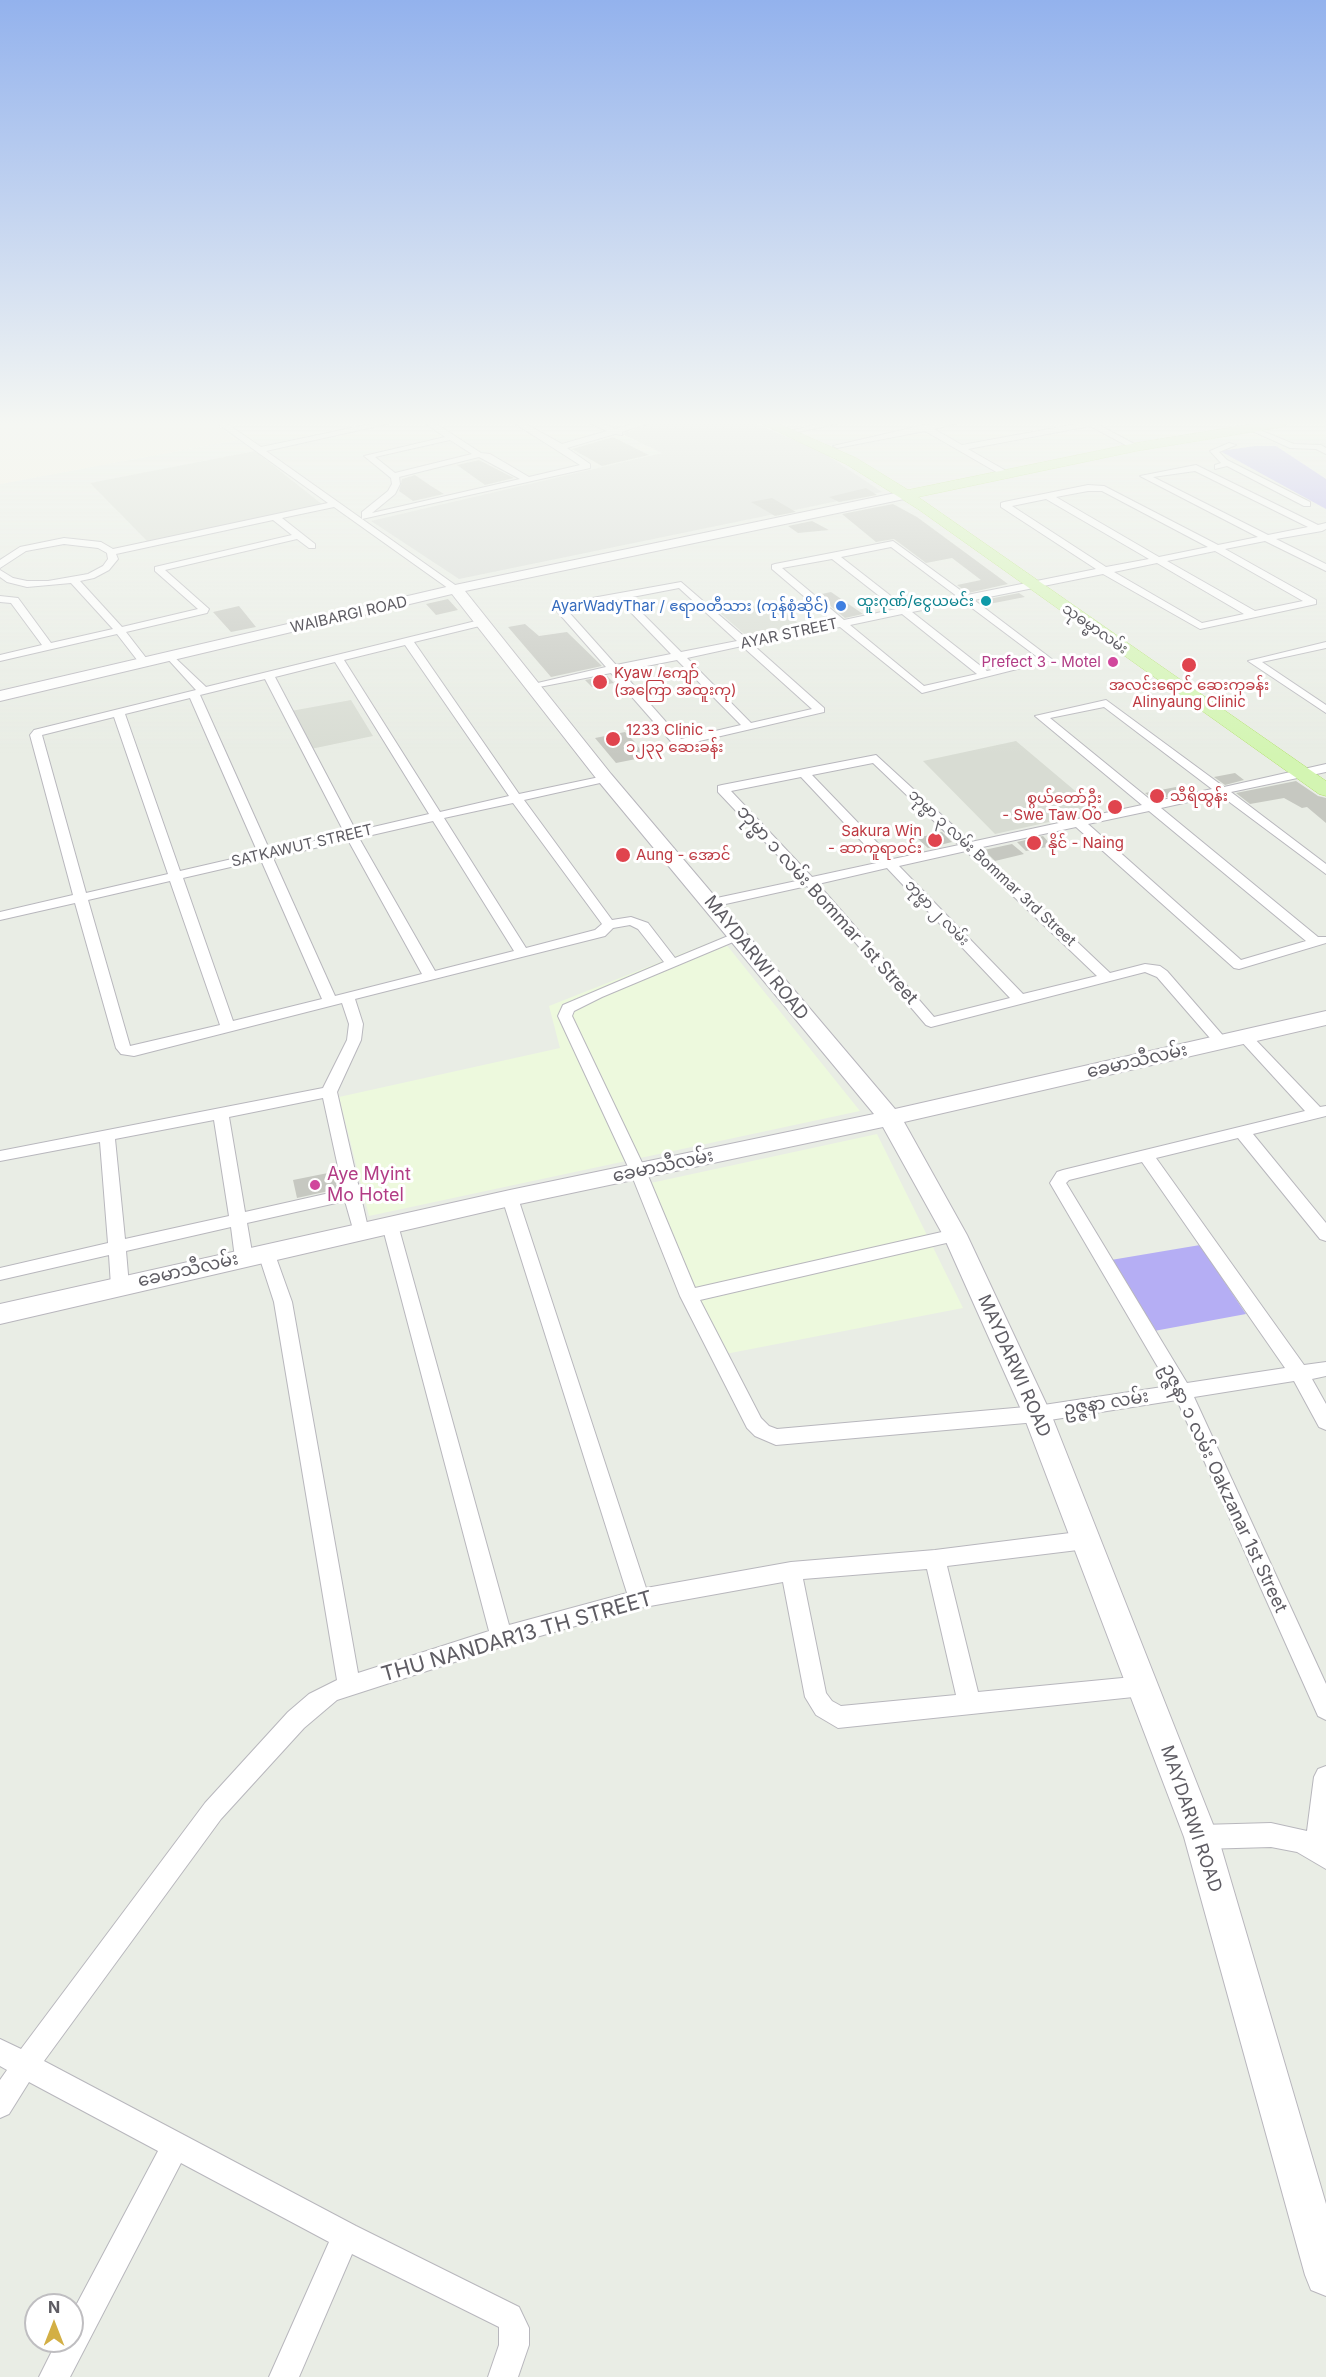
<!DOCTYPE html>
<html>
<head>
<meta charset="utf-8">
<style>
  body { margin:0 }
  #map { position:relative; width:1326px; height:2377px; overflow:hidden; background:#e9ede5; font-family:Inter,sans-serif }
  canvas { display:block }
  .north { position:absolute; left:24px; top:2293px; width:60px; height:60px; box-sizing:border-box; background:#fff; border:2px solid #bfbec1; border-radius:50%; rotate:0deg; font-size:16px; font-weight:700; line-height:24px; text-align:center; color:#5e5c63 }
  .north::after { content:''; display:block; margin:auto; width:21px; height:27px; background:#d3af45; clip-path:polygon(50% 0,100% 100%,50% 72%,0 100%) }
</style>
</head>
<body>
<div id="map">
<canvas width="1326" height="2377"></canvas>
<div class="north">N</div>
</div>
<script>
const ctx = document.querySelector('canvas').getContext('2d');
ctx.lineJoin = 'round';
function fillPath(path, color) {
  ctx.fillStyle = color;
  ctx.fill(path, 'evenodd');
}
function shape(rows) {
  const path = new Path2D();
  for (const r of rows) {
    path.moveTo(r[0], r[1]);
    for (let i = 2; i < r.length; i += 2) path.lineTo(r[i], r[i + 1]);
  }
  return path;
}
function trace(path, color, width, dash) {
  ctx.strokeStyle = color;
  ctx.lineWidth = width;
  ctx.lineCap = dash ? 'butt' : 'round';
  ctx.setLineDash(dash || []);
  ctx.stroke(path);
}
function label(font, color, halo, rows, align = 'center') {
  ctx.font = font + ' Inter,"Noto Sans Myanmar",sans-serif';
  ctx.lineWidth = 6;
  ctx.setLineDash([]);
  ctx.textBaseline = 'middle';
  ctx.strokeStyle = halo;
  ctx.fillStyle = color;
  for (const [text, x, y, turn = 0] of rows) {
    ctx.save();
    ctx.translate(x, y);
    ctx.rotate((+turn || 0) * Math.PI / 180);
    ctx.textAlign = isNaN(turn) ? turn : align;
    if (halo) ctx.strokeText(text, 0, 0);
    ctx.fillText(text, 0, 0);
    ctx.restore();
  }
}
const commercial = shape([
  [721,938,860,1111,369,1216,339,1097,560,1048,549,1006],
  [877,1134,963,1308,715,1356,646,1184]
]);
const industrial = shape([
  [652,423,753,423,821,451,882,492,459,579,371,521,662,453,622,434]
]);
const education = shape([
  [255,451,323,505,148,542,90,483],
  [772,602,804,628,750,639,719,612],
  [351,700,373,736,311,749,291,711],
  [1016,741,1099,811,995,834,923,761]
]);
const medical = shape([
  [0,423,214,423,237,440,0,484]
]);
const water = shape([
  [1255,446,1276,446,1326,479,1326,509,1220,451],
  [1200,1245,1246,1314,1154,1331,1111,1260]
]);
const building = shape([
  [613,437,649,455,602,466,572,449],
  [479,460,514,478,485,485,457,465],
  [415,475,431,486,444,494,413,501,399,491,402,479],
  [866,488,877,495,839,502,829,497],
  [772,498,796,512,775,516,751,502],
  [893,504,917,517,1008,584,968,593,957,585,981,580,952,558,926,563,894,539,876,542,842,514],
  [812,521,829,530,798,533,788,526],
  [831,592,863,614,845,618,817,595],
  [1019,593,1025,597,984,605,979,601],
  [448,599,458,610,436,615,426,604],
  [239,606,256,627,231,632,213,612],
  [525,624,539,636,567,632,602,666,551,677,508,627],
  [607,676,614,683,592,687,585,680],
  [625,732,634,741,646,757,616,763,595,738],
  [1235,773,1244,780,1225,785,1214,777],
  [1296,781,1318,796,1326,798,1326,823,1307,807,1302,808,1284,798,1250,804,1236,793],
  [1176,787,1183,793,1154,800,1145,793],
  [942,832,952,842,928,848,917,838],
  [1043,836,1052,846,1026,851,1017,842],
  [1012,844,1024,854,995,861,984,850],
  [333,1172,338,1189,297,1198,293,1180]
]);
const street = shape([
  [217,423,226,423,261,447,375,423,391,423,266,451,362,519,362,512,388,491,392,484,391,478,364,456,445,437,425,423,435,423,481,453,490,454,529,477,580,465,514,423,524,423,562,444,607,431,590,423,601,423,616,429,636,423,649,423,622,432,622,435,615,434,567,448,590,464,590,468,362,519,458,587,458,591,452,591,334,507,282,518,315,544,315,548,309,548,297,539,165,570,209,609,207,613,126,632,150,663,149,665,141,665,117,634,0,661,0,655,42,645,11,603,0,602,0,596,18,598,51,643,113,629,71,583,27,587,7,582,0,577,0,570,13,578,27,581,48,581,88,574,103,566,108,559,107,553,98,548,64,544,26,551,0,568,0,560,20,547,64,538,101,542,113,549,328,503,217,423],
  [450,440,472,454,395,473,375,457,450,440],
  [479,457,520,479,372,513,395,494,400,484,399,477,479,457],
  [273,520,292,535,155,567,155,571,198,609,122,627,80,581,94,578,109,570,118,559,116,554,273,520],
  [822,423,840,423,798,432,794,430,822,423],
  [941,423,958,423,934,429,962,445,1082,423,1095,423,1140,447,1133,449,1090,426,968,449,1008,472,1005,477,925,431,837,448,833,446,924,425,941,423],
  [1250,426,1294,444,1321,445,1326,448,1326,454,1316,449,1290,448,1250,430,1250,426],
  [1229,443,1236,445,1219,452,1227,460,1310,502,1310,506,1304,506,1227,466,1215,469,1215,465,1221,463,1210,451,1229,443],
  [1196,465,1318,525,1326,523,1326,529,1322,531,1276,539,1326,564,1326,571,1265,541,1225,549,1316,600,1316,604,1200,629,1103,574,974,600,1053,660,922,693,840,627,752,644,824,708,824,712,678,746,674,745,611,673,534,688,529,685,606,667,555,609,554,607,559,604,681,582,747,639,834,622,772,569,772,565,775,564,893,541,967,595,1096,569,1001,507,1001,503,1004,502,1088,485,1104,486,1218,545,1258,537,1140,476,1196,465],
  [1195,471,1308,527,1268,535,1153,477,1195,471],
  [1088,491,1102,491,1208,547,1159,557,1056,497,1088,491],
  [1046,499,1149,559,1106,567,1012,506,1046,499],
  [891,547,958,597,905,607,841,557,891,547],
  [1215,551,1303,601,1255,611,1167,561,1215,551],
  [832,559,896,609,844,620,782,568,832,559],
  [1157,563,1244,614,1202,623,1114,572,1157,563],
  [679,588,737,641,681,652,627,598,679,588],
  [618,599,671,654,616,665,566,609,618,599],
  [964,602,1040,659,987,671,912,612,964,602],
  [902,614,977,674,924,686,850,625,902,614],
  [742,646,812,709,751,723,687,658,742,646],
  [677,660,741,725,681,739,621,671,677,660],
  [484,619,489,622,488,624,414,642,519,794,609,775,609,781,524,800,612,920,631,917,648,923,675,958,733,934,738,933,745,937,602,997,574,1011,572,1016,646,1171,695,1288,955,1229,964,1235,955,1241,700,1300,761,1418,769,1426,777,1429,1037,1406,1169,1386,1050,1183,1057,1172,1063,1170,1305,1111,1240,1040,1238,1037,1240,1034,1250,1034,1320,1107,1326,1106,1326,1116,1253,1134,1326,1223,1326,1241,1320,1239,1238,1138,1156,1158,1304,1365,1326,1362,1326,1376,1312,1379,1326,1404,1326,1430,1319,1427,1294,1381,1194,1397,1326,1684,1326,1720,1318,1716,1177,1400,1037,1422,776,1445,755,1436,747,1428,680,1296,630,1171,558,1016,563,1005,664,962,638,929,630,925,613,928,605,936,355,999,363,1024,361,1040,337,1092,369,1232,367,1236,355,1236,345,1201,247,1223,253,1258,250,1262,244,1264,238,1262,235,1258,231,1227,126,1251,129,1286,126,1291,120,1293,114,1291,111,1286,109,1255,0,1280,0,1268,108,1243,100,1142,0,1161,0,1151,323,1088,347,1040,349,1024,342,1003,134,1056,121,1054,116,1048,75,903,0,920,0,912,73,895,30,735,34,730,196,690,166,657,171,654,206,687,484,619],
  [405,645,509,796,440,812,344,660,405,645],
  [335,662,429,814,356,831,275,677,335,662],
  [265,679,345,834,270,851,200,695,265,679],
  [190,698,258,853,180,871,125,714,190,698],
  [114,717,168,874,86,893,42,735,114,717],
  [513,803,602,924,595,930,526,948,444,818,513,803],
  [433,821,514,951,435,971,359,838,433,821],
  [348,840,422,974,335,996,273,858,348,840],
  [261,860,322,999,233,1021,183,878,261,860],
  [170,881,220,1025,130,1046,88,900,170,881],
  [323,1098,343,1190,245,1212,229,1117,323,1098],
  [214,1120,229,1216,125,1239,115,1139,214,1120],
  [1142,1162,1285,1368,1187,1383,1066,1183,1069,1180,1142,1162],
  [1326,642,1326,648,1262,662,1326,705,1326,713,1248,661,1326,642],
  [1106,700,1224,787,1326,764,1326,772,1231,792,1326,864,1326,874,1220,795,1161,808,1318,937,1326,937,1326,943,1239,969,1234,968,1076,827,978,848,1110,973,1145,964,1160,966,1167,971,1226,1039,1228,1042,1226,1045,1216,1045,1157,977,1145,972,931,1027,926,1025,807,886,712,907,705,903,712,899,801,880,718,792,718,786,722,785,876,755,971,842,1142,805,1035,716,1106,700],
  [1104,707,1212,789,1153,802,1050,718,1104,707],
  [873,763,959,845,893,859,812,775,873,763],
  [801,777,881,862,812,877,731,791,801,777],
  [1149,811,1306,941,1241,960,1088,824,1149,811],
  [966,851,1097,976,1023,994,899,866,966,851],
  [887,868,1010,998,934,1017,818,884,887,868],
  [510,1192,518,1198,646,1588,791,1562,935,1550,1086,1531,1093,1534,1096,1540,1093,1546,1086,1549,947,1566,978,1692,1143,1676,1151,1679,1154,1686,1151,1693,1143,1696,838,1728,816,1715,805,1697,783,1582,639,1608,501,1647,337,1700,304,1728,221,1819,44,2061,356,2226,519,2307,529,2328,529,2345,518,2377,488,2377,499,2345,499,2327,352,2254,299,2377,269,2377,329,2242,181,2163,70,2377,39,2377,57,2341,72,2341,72,2313,158,2151,29,2082,9,2114,0,2118,0,2080,7,2070,0,2066,0,2039,21,2049,205,1803,288,1712,309,1694,337,1680,274,1302,258,1253,261,1249,273,1249,292,1302,358,1673,489,1631,382,1225,384,1221,396,1221,398,1225,509,1625,627,1593,502,1198,510,1192],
  [927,1569,956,1695,841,1706,832,1701,826,1693,803,1579,927,1569],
  [1326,1766,1326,1869,1297,1852,1271,1847,1201,1849,1193,1845,1189,1837,1193,1829,1201,1825,1271,1823,1307,1831,1314,1777,1318,1769,1326,1766]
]);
const secondary = shape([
  [905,491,911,495,909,498,465,591,611,774,895,1109,1326,1011,1326,1025,904,1122,967,1235,1051,1414,1218,1837,1326,2204,1326,2296,1311,2290,1305,2275,1184,1837,1023,1414,943,1235,883,1127,510,1206,0,1324,0,1304,510,1190,874,1114,599,782,452,594,0,701,0,691,455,585,905,491]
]);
const primary = shape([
  [760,423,777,423,856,458,908,490,1136,443,1258,423,1288,423,1282,427,1136,451,918,497,1326,781,1326,796,1319,794,918,509,846,464,760,423]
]);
const markers = [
  [986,601,6,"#0f9aa8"],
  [841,606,6,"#3f7fe0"],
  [1113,662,6,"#d1479c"],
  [1189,665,8,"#e0444e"],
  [600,682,8,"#e0444e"],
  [613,739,8,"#e0444e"],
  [1157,796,8,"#e0444e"],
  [1115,807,8,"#e0444e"],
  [935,840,8,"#e0444e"],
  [1034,843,8,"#e0444e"],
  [623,855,8,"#e0444e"],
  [315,1185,6,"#d1479c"]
];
const farCulturenames = [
  ["ထူးဂုဏ်/ငွေယမင်း",974,601]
];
const farShopnames = [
  ["AyarWadyThar / ဧရာဝတီသား (ကုန်စုံဆိုင်)",829,606]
];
const farStreetnames = [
  ["WAIBARGI ROAD",349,615,-13],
  ["သုဓမ္မာလမ်း",1095,629,35],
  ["AYAR STREET",789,634,-12],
  ["SATKAWUT STREET",302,846,-13],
  ["ဘုမ္မာ ၃ လမ်း Bommar 3rd Street",992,868,43],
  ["ဘုမ္မာ ၂ လမ်း",937,913,46]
];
const farHotelnames = [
  ["Prefect 3 - Motel",1101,662]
];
const farHealthnames = [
  ["Kyaw /ကျော်",614,673],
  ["(အကြော အထူးကု)",614,690],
  ["အလင်းရောင် ဆေးကုခန်း",1189,685,"center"],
  ["Alinyaung Clinic",1189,702,"center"],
  ["1233 Clinic -",626,730],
  ["၁၂၃၃ ဆေးခန်း",626,747],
  ["သီရိထွန်း",1170,796],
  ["စွယ်တော်ဦး",1102,798,"right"],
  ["- Swe Taw Oo",1102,815,"right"],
  ["Sakura Win",922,831,"right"],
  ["- ဆာကူရာဝင်း",922,848,"right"],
  ["နိုင် - Naing",1048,843],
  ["Aung - အောင်",636,855]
];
const streetNames = [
  ["ဘုမ္မာ ၁ လမ်း Bommar 1st Street",827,905,48],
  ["MAYDARWI ROAD",756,958,51],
  ["ခေမာသီလမ်း",1137,1061,-13],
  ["ခေမာသီလမ်း",663,1166,-12],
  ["ခေမာသီလမ်း",188,1270,-13],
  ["MAYDARWI ROAD",1014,1366,66],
  ["ဥဇ္ဇနာ လမ်း",1106,1403,-9],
  ["ဥဇ္ဇနာ ၁ လမ်း Oakzanar 1st Street",1224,1488,65],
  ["MAYDARWI ROAD",1191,1819,71]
];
const hotelNames = [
  ["Aye Myint",327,1175],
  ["Mo Hotel",327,1196]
];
const nearStreetnames = [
  ["THU NANDAR13 TH STREET",517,1637,-16]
];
fillPath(commercial, '#edf9dd');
fillPath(industrial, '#d9dcd7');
fillPath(education, '#d8dcd3');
fillPath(medical, '#f8f3e3');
fillPath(water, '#b5aef4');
fillPath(building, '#c6c8c1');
trace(street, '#b8b7bd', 2);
trace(secondary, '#b8b6bd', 2);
trace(primary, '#b2df6b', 1);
fillPath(street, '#fff');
fillPath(secondary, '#fff');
fillPath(primary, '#d3f5b2');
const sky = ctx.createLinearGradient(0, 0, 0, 756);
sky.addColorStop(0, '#93b2ed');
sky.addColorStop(0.56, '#f5f7f3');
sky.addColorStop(1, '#f5f7f300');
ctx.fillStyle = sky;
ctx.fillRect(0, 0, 1326, 756);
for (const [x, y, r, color] of markers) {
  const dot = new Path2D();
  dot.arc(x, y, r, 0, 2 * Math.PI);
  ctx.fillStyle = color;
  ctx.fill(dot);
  trace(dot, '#fff', 2);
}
label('15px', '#0d838f', '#fff', farCulturenames, 'right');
label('15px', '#366cbe', '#fff', farShopnames, 'right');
label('15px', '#5e5c63', '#fff', farStreetnames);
label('15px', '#b23c85', '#fff', farHotelnames, 'right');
label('15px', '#be3a42', '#fff', farHealthnames, 'left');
label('18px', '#5e5c63', '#fff', streetNames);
label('18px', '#b23c85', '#fff', hotelNames, 'left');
label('21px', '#5e5c63', '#fff', nearStreetnames);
</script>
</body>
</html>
